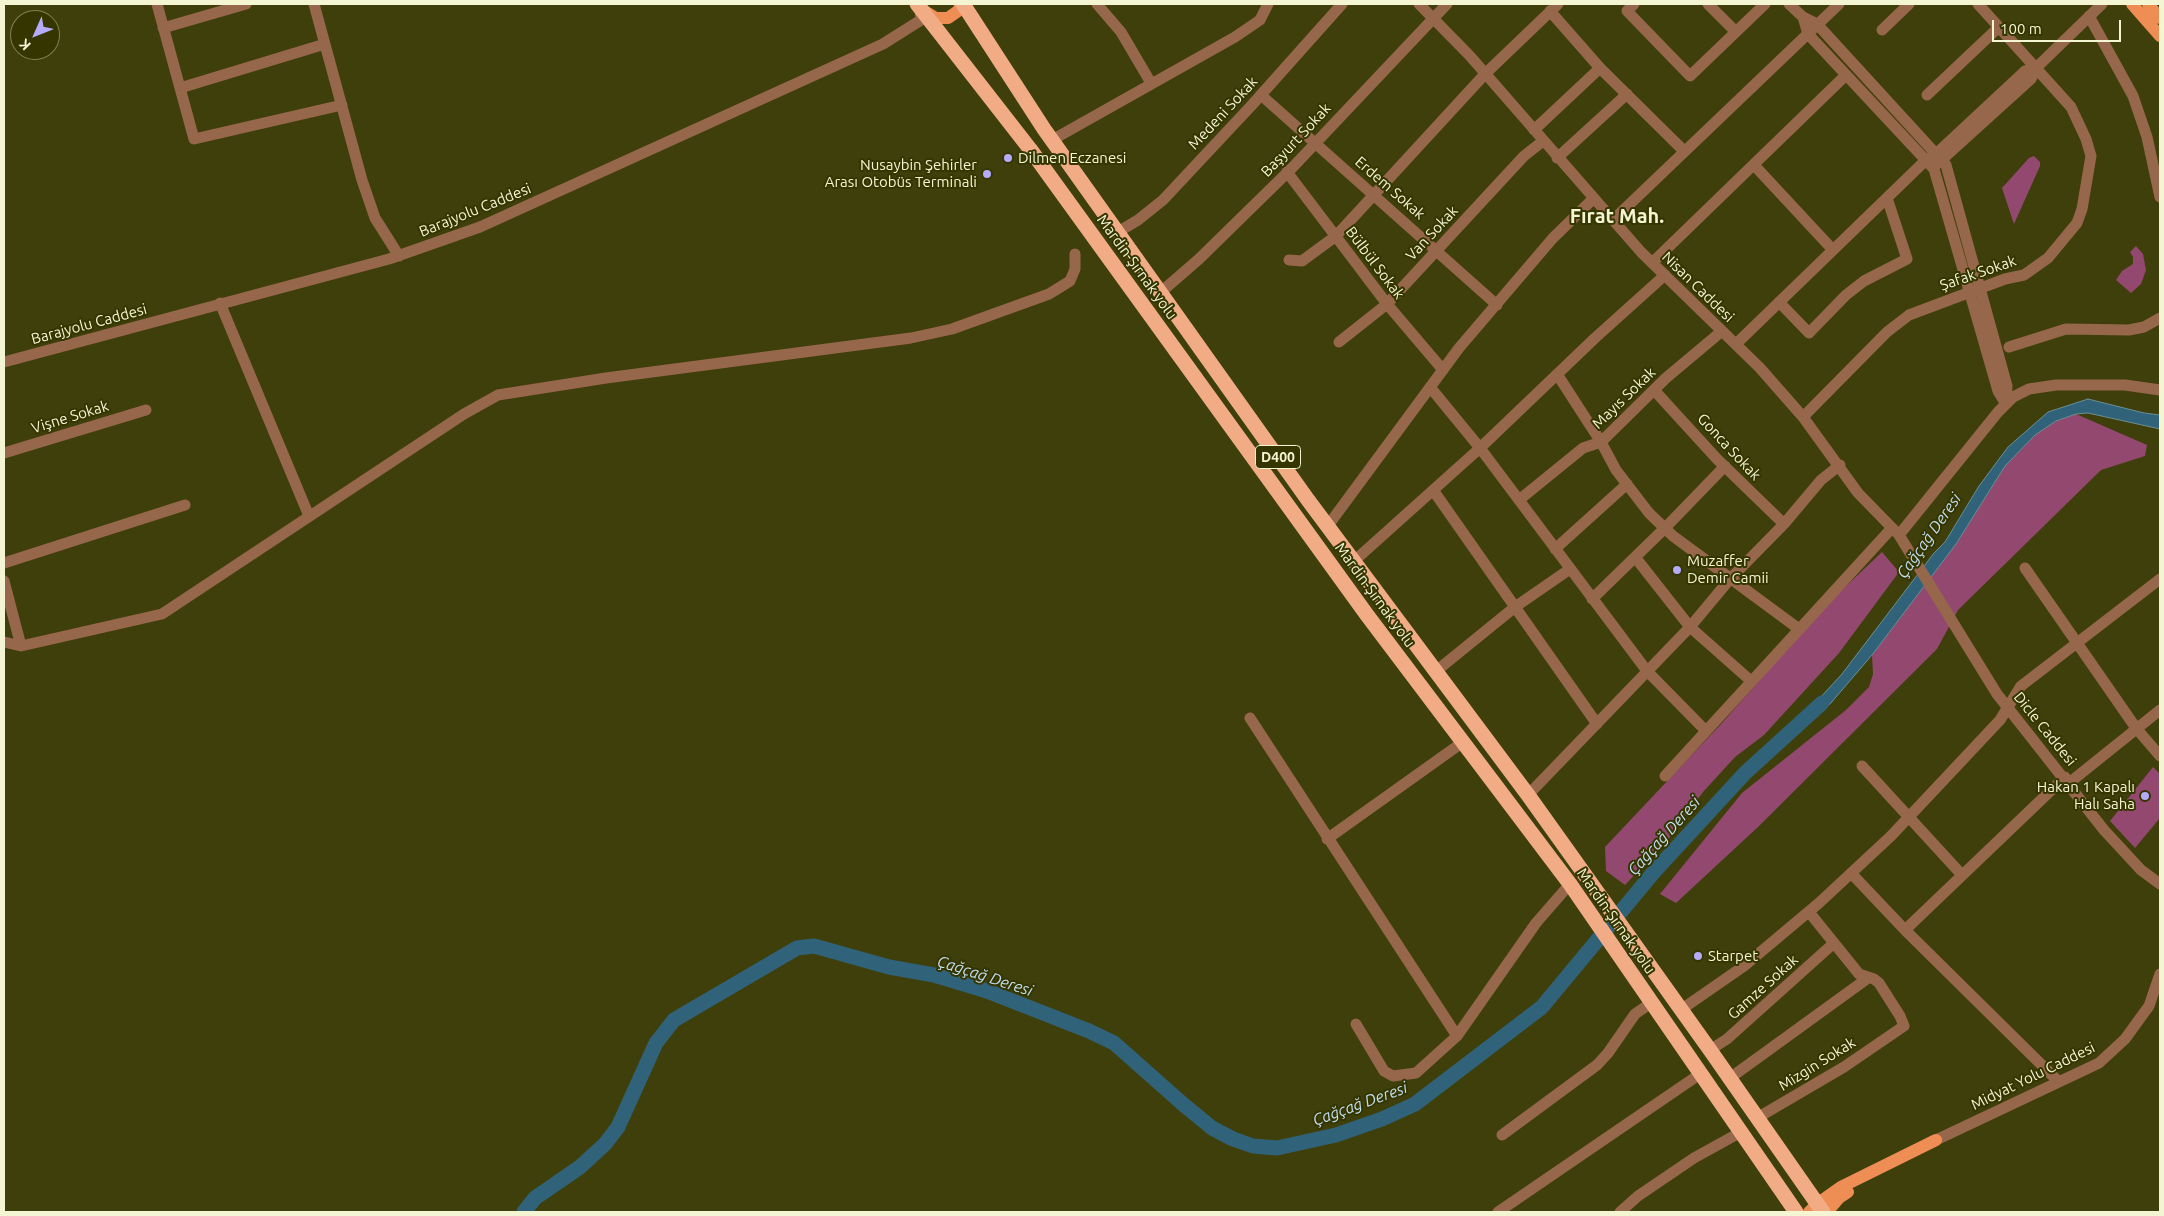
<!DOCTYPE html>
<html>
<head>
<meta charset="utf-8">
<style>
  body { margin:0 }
  #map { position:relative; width:2164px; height:1216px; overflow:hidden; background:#3f3f0b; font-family:Ubuntu,sans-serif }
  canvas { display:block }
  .frame { position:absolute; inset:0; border:5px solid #f3f5d3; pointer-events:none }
  .north { position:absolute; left:10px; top:10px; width:50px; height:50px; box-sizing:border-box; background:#353500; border:1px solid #818254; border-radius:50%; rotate:226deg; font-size:14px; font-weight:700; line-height:20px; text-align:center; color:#f3f5d3 }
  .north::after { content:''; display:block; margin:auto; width:18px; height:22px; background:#b5acf8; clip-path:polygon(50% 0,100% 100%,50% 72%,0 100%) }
  .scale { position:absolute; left:1992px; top:20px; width:129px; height:22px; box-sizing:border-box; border:2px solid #f3f5d3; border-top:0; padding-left:6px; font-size:15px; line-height:18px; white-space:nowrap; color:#f3f5d3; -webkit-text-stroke:4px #353500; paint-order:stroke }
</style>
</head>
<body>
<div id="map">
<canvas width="2164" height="1216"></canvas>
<div class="frame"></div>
<div class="north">K</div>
<div class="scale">100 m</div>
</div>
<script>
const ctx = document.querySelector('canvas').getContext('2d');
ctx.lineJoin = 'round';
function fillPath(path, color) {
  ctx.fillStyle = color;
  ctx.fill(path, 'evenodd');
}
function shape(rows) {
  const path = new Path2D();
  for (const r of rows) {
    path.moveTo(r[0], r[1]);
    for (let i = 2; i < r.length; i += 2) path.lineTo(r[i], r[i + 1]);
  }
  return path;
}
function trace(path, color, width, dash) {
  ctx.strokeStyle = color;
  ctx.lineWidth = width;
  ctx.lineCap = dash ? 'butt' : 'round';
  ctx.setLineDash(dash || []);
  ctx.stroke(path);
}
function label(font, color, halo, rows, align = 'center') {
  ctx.font = font + ' Ubuntu,sans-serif';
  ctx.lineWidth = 4;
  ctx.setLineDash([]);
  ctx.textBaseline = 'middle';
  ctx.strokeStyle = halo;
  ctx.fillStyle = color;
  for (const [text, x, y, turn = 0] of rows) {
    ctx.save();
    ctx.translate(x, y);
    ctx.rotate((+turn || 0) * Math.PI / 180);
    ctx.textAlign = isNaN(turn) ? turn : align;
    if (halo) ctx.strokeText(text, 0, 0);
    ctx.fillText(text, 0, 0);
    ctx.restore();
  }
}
const green = shape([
  [2034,156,2040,162,2040,166,2014,224,2002,188,2029,158],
  [2136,246,2143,254,2146,270,2141,284,2131,293,2116,280,2122,271,2133,264,2133,257,2130,252],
  [2076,414,2147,445,2145,456,2101,470,1958,610,1937,649,1758,827,1676,903,1660,894,1742,793,1846,710,1869,687,1873,674,1872,655,1956,544,2005,466,2035,435,2056,421],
  [1882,552,1899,572,1839,653,1764,735,1735,757,1703,792,1669,838,1625,885,1606,871,1605,847,1722,723,1823,608],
  [2153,767,2160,774,2160,818,2135,848,2110,821]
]);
const water = shape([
  [2088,399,2144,413,2160,415,2160,429,2088,413,2076,414,2056,421,2035,435,2005,466,1956,544,1872,655,1830,704,1814,718,1807,717,1807,712,1842,674,1934,553,1945,542,1979,486,2008,447,2048,412,2088,399]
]);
const river = shape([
  [524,1212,535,1198,580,1167,605,1144,618,1127,656,1043,674,1020,797,948,814,946,889,967,934,975,987,991,1089,1031,1114,1043,1184,1105,1212,1128,1233,1139,1253,1146,1277,1148,1336,1135,1382,1119,1415,1104,1542,1007,1653,873,1745,773,1822,703]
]);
const minor = shape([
  [157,4,194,139,342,105],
  [314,4,362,180,375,218,399,256],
  [1097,4,1121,32,1151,83],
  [1419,4,1470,56,1641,252,1760,368,1803,417,1858,493,1899,535,1997,694,2104,830,2141,870,2160,884],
  [1634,4,1627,11,1690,76,1765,4],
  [1708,4,1736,32],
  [1789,4,1803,17,1817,24,1946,165,2007,386,2006,404],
  [1550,11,1600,68,1684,151],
  [2089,16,2133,96,2147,137,2160,197],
  [1803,17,1808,34,1934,169,1998,391,2006,404],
  [163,28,246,4],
  [1882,30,1909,4],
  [180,88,325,44],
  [1261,95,1497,305],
  [1927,95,1999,27],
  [1534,130,1600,68],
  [1052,140,1235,37,1260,20,1268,4],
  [1557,158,1627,94],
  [1754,165,1833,250],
  [1936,165,2031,79,2037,67,2102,4],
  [1287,172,1387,304,1443,370],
  [1613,220,1839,4],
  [1118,232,1138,220,1163,200,1251,106,1342,4],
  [1289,260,1302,261,1336,236,1485,74,1558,4],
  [1652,263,1846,75],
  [1161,292,1199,259,1292,168,1447,4],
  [1779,302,1809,333,1846,295,1864,281,1907,259,1887,198],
  [220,303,309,516],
  [1339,342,1387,304,1524,156,1543,141],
  [1736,344,1926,160,1937,153,2025,71,2037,67],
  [2009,347,2066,329,2129,330,2144,327,2160,318],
  [4,362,389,259,480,227,883,44,921,20,920,9],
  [1557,374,1601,442,1616,470,1649,513,1673,536,1799,629],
  [1430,387,1480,448,1647,671,1705,730],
  [1654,390,1717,459,1784,524],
  [1803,417,1887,332,1909,315,2005,279,2024,275,2048,258,2077,223,2082,209,2091,156,2086,139,2071,107,1978,4],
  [4,453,146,410],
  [1433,490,1597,724],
  [1519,500,1583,448,1601,442,1666,378,1722,331],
  [1327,527,1459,348,1553,238,1594,198],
  [1899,535,1998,412,2013,397,2029,389,2056,385,2125,385,2160,390],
  [1555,549,1627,484],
  [1635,557,1690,627,1751,681],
  [1353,562,1480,448,1595,338,1665,275],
  [4,563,185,505],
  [2025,568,2136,728,2160,756],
  [4,581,21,646],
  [1592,599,1665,528,1725,466],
  [4,642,21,646,162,614,464,414,498,395,606,378,911,338,952,329,1049,294,1070,281,1075,269,1075,254],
  [1435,672,1515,607,1570,569],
  [1250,718,1457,1036],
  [1862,766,1962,875],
  [1665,776,1891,529],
  [2069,783,2160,710],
  [1528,795,1690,627,1730,579,1784,524,1821,480,1840,465],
  [1327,839,1463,742],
  [1851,873,1905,930,2059,1082],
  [1905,930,2065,777],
  [1682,1009,1744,966,1819,903,1891,836,2000,720,2021,686,2160,579],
  [1356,1024,1384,1071,1393,1076,1416,1073,1457,1036,1536,923,1570,884],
  [1710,1050,1727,1039,1834,943],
  [1730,1078,1868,978],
  [1757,1118,1844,1067,1904,1026,1900,1016,1879,983,1874,979,1859,974,1809,912],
  [1502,1135,1597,1065,1608,1053,1635,1014,1651,1003],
  [1936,1140,2099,1063,2125,1039,2149,1006,2160,974],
  [1498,1212,1700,1074],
  [1620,1212,1638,1196,1694,1158,1741,1132]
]);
const major = shape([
  [2132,4,2160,36],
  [2148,4,2160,18],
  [923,10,936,18,948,18,958,11,961,4],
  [1809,1212,1817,1204,1841,1187,1936,1140],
  [1827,1212,1839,1198,1848,1192]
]);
const highway = shape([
  [917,4,1030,149,1367,615,1570,884,1796,1212],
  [963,4,1044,129,1308,500,1528,795,1710,1050,1823,1212]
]);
const markers = [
  [1008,158,5,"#b5acf8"],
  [987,174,5,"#b5acf8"],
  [1677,570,5,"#b5acf8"],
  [2145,796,5,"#b5acf8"],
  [1698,956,5,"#b5acf8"]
];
const shields = [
  [1278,457,45]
];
const shieldNames = [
  ["D400",1278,457]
];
const streetNames = [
  ["Medeni Sokak",1223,113,-47],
  ["Başyurt Sokak",1296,140,-47],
  ["Erdem Sokak",1390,188,41],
  ["Barajyolu Caddesi",475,210,-22],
  ["Van Sokak",1432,233,-47],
  ["Bülbül Sokak",1375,263,53],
  ["Mardin-Şırnak yolu",1137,267,54],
  ["Şafak Sokak",1978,273,-19],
  ["Nisan Caddesi",1698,287,44],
  ["Barajyolu Caddesi",89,324,-15],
  ["Mayıs Sokak",1624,398,-44],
  ["Vişne Sokak",70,417,-17],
  ["Gonca Sokak",1729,447,47],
  ["Mardin-Şırnak yolu",1375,595,54],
  ["Dicle Caddesi",2045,729,51],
  ["Mardin-Şırnak yolu",1616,921,55],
  ["Gamze Sokak",1763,987,-42],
  ["Mizgin Sokak",1817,1064,-32],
  ["Midyat Yolu Caddesi",2033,1076,-26]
];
const poiNames = [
  ["Dilmen Eczanesi",1018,158],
  ["Nusaybin Şehirler",977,165,"right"],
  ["Arası Otobüs Terminali",977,182,"right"],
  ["Muzaffer",1687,561],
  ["Demir Camii",1687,578],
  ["Hakan 1 Kapalı",2135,787,"right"],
  ["Halı Saha",2135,804,"right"],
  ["Starpet",1708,956]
];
const waterNames = [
  ["Çağçağ Deresi",1929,536,-55],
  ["Çağçağ Deresi",1664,836,-48],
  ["Çağçağ Deresi",985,976,18],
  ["Çağçağ Deresi",1360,1104,-20]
];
const districtNames = [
  ["Fırat Mah.",1617,216]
];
fillPath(green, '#93496f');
fillPath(water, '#30637a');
trace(water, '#6a8f95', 1);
trace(river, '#30637a', 15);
trace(minor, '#97674c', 11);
trace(major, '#ee8d54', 12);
trace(highway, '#f2ac85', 15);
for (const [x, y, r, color] of markers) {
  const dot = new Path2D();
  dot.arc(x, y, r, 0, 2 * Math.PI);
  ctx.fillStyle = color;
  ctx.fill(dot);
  trace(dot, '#353500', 2);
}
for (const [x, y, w] of shields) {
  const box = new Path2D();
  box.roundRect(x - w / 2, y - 11.5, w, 23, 4);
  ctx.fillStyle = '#353500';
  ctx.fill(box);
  trace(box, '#f3f5d3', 1);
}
label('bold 14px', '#f3f5d3', null, shieldNames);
label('15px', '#f3f5d3', '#353500', streetNames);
label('15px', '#f3f5d3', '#353500', poiNames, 'left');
label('italic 16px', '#c0deee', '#353500', waterNames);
label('bold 20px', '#f3f5d3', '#353500', districtNames);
</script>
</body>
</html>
